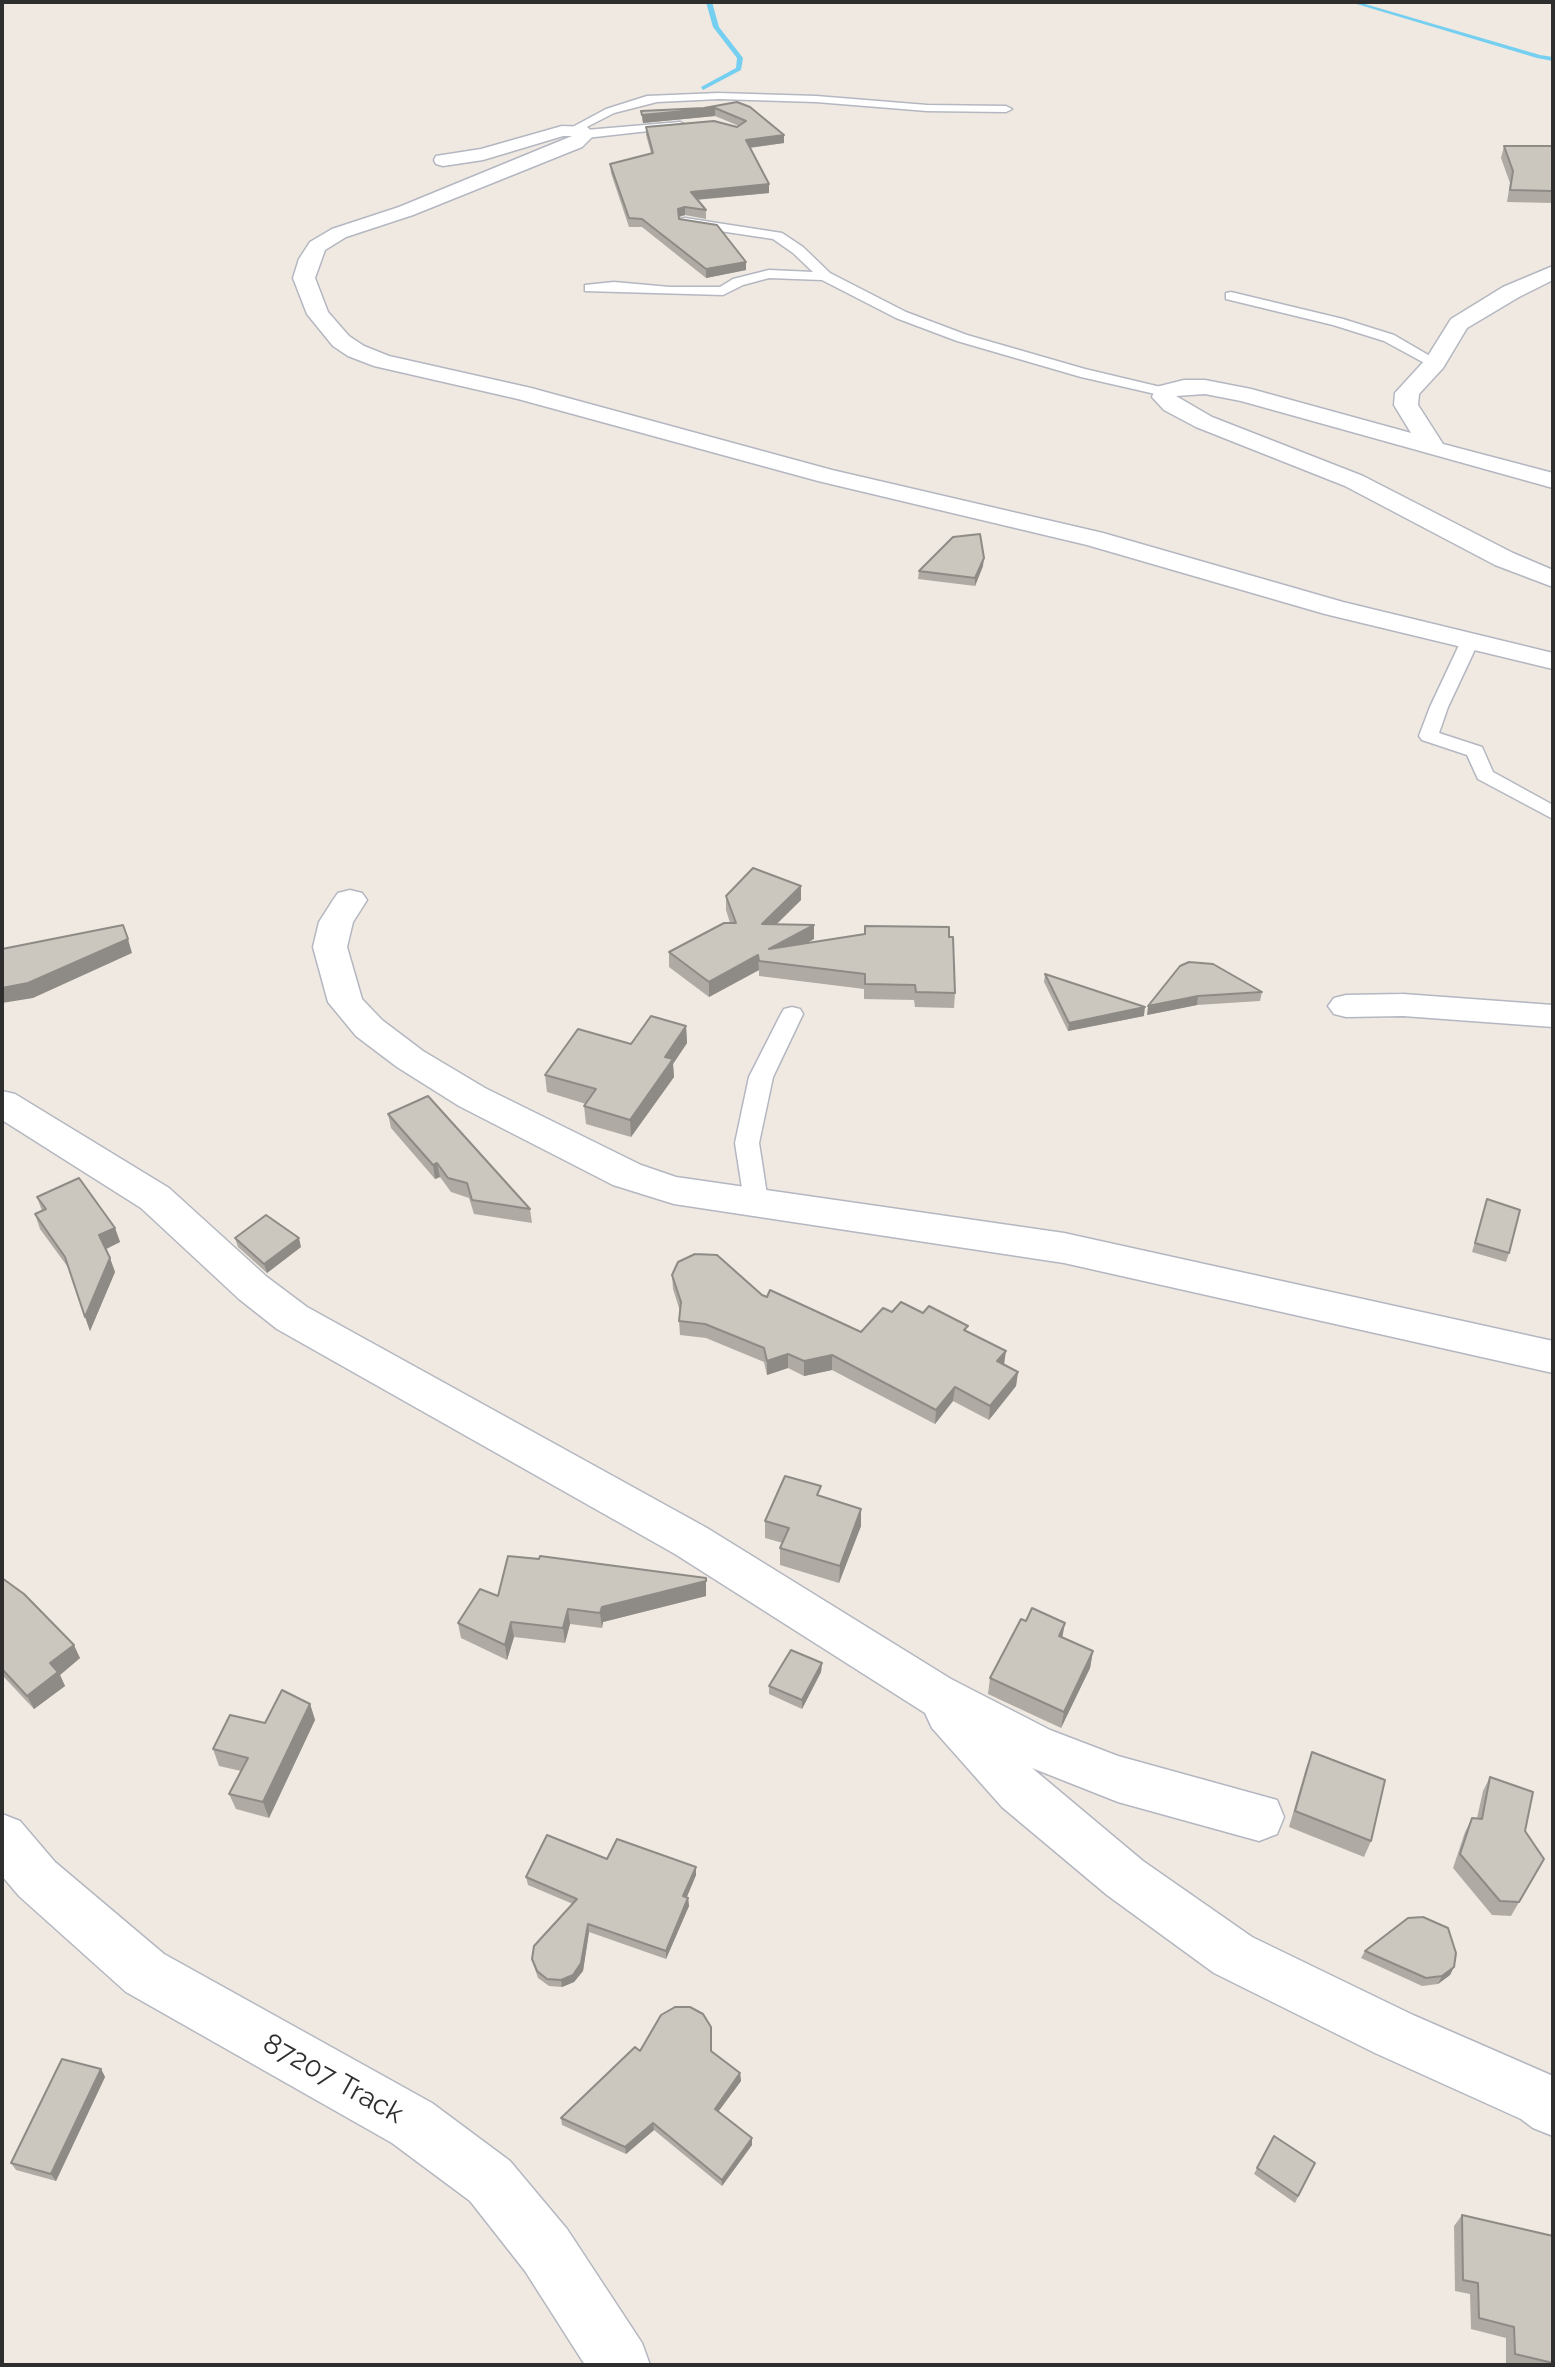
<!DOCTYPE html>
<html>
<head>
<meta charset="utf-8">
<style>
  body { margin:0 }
  #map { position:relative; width:1555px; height:2367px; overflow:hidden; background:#efe9e1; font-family:Raleway,sans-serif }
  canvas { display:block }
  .frame { position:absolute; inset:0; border:4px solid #2e2e2e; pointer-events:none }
</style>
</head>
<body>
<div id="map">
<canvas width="1555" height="2367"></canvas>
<div class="frame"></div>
</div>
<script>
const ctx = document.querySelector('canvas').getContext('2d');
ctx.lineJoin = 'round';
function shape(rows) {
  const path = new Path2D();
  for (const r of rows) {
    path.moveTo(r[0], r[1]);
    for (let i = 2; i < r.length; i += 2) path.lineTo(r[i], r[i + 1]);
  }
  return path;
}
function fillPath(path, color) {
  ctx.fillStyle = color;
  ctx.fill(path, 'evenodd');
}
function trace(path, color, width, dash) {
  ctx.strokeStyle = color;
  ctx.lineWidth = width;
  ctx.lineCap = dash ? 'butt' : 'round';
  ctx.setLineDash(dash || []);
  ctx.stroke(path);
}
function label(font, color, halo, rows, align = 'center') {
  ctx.font = font + ' Raleway,sans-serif';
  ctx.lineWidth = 7;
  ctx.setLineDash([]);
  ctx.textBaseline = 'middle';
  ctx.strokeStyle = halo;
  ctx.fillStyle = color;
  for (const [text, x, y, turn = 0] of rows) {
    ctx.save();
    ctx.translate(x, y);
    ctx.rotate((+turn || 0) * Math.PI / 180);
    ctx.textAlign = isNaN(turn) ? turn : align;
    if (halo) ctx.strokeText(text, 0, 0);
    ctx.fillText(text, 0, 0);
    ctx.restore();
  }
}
const stream = shape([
  [706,2,712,2,719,27,743,58,741,70,703,90,701,87,736,68,737,58,713,27,706,2],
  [1350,2,1358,2,1540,55,1553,57,1553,61,1537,58,1350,2]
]);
const service = shape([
  [719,93,816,96,927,105,1006,106,1012,109,1006,112,927,111,816,102,719,99,657,102,614,113,577,132,567,130,606,109,647,96,719,93],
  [680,122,686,125,684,127,586,138,580,134,586,130,680,122],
  [685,218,782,233,803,247,830,273,906,312,967,335,1085,369,1169,389,1171,392,1164,396,1081,377,957,341,896,318,822,280,769,278,743,285,723,295,585,291,585,285,614,282,670,287,720,287,733,279,769,270,813,272,793,253,773,239,680,225,680,219,685,218],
  [1231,292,1343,319,1394,335,1442,363,1440,366,1430,366,1384,341,1333,325,1226,299,1226,293,1231,292],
  [1469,638,1478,643,1448,707,1439,733,1482,747,1493,772,1553,805,1553,819,1478,779,1467,755,1422,740,1419,736,1430,707,1460,643,1469,638],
  [792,1007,800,1009,803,1014,773,1077,759,1143,768,1201,765,1207,756,1210,747,1207,744,1201,735,1143,749,1077,781,1014,784,1009,792,1007]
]);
const minor = shape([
  [562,126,587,127,595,134,582,147,413,215,346,237,325,250,315,278,328,312,349,336,364,346,389,356,531,388,832,470,1103,533,1343,602,1553,653,1553,669,1325,614,1087,545,818,481,518,399,374,366,348,356,333,346,307,314,293,278,299,259,310,242,332,229,399,207,572,136,563,136,483,160,443,166,436,164,434,160,436,156,481,149,562,126],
  [1553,266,1553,280,1519,297,1467,328,1443,368,1419,394,1418,405,1443,444,1553,473,1553,488,1241,401,1205,394,1176,396,1212,417,1363,476,1513,553,1553,570,1553,587,1495,565,1345,486,1196,427,1164,410,1152,397,1156,387,1184,380,1205,380,1251,389,1411,433,1394,405,1395,393,1426,359,1451,319,1503,287,1553,266],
  [350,890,362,893,367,900,353,922,347,947,362,999,382,1020,423,1051,485,1088,641,1165,676,1177,1064,1233,1553,1341,1553,1373,1064,1263,674,1204,613,1185,459,1106,397,1067,356,1036,328,1002,313,947,319,922,333,900,338,893,350,890],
  [1403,994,1553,1005,1553,1027,1403,1016,1346,1017,1334,1014,1328,1006,1334,998,1346,995,1403,994],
  [2,1091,15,1094,169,1188,267,1277,307,1307,707,1528,951,1679,1050,1730,1118,1756,1277,1800,1284,1817,1277,1834,1259,1841,1118,1802,1032,1768,1143,1861,1252,1937,1413,2015,1553,2076,1553,2136,1533,2128,1521,2119,1375,2053,1214,1973,1107,1895,1002,1807,932,1728,925,1713,675,1554,277,1329,239,1299,141,1208,2,1120,2,1091],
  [2,1814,20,1821,55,1862,164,1954,432,2103,510,2161,567,2229,642,2343,650,2365,585,2365,525,2271,470,2201,392,2143,126,1992,19,1896,2,1876,2,1814]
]);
const wall = shape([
  [737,102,784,143,750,148,769,193,697,200,706,210,706,219,685,215,679,217,679,219,746,262,746,270,706,278,642,227,629,227,611,173,610,164,651,153,646,135,646,127,737,127,739,126,715,116,643,123,641,111,704,108],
  [1504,146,1553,146,1553,203,1507,202,1510,183,1501,158],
  [983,566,975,586,918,579,919,571],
  [726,896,801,900,777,924,814,925,814,939,807,943,955,993,954,1008,915,1007,914,1000,864,999,864,989,759,976,759,970,709,997,669,967,669,952,730,923,726,910],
  [1213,964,1262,992,1260,1001,1197,1005,1147,1015],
  [1045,974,1144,1016,1068,1031,1044,982],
  [686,1026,687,1043,673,1064,674,1077,631,1137,586,1124,584,1106,586,1104,547,1092,545,1075],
  [388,1114,530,1209,532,1223,474,1214,469,1198,451,1192,440,1177,435,1179,391,1128],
  [37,1197,115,1228,120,1242,106,1249,115,1272,90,1331,70,1270,40,1229,35,1214,42,1211],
  [1487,1199,1509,1253,1506,1262,1472,1252],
  [235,1238,301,1247,267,1273,238,1247],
  [672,1275,762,1295,861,1332,892,1312,923,1313,967,1331,1004,1365,1018,1372,1016,1386,989,1420,953,1401,935,1424,832,1370,804,1376,788,1368,767,1375,764,1362,706,1338,680,1335,679,1321,680,1311,673,1289],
  [820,1496,861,1509,861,1526,839,1583,780,1565,780,1548,783,1543,765,1538,765,1521],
  [2,1578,80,1658,60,1675,65,1686,34,1709,2,1675],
  [498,1596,706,1596,603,1622,602,1628,570,1624,565,1643,514,1637,507,1660,461,1638,458,1623],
  [1063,1637,1093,1651,1090,1668,1061,1728,988,1694,990,1678],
  [822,1663,821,1672,802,1709,769,1694,769,1686],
  [310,1704,315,1720,269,1818,236,1809,229,1794,241,1771,219,1766,213,1749,265,1723],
  [1312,1752,1371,1841,1364,1857,1289,1827,1306,1768],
  [1490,1777,1544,1859,1511,1916,1492,1915,1453,1868,1465,1832,1472,1818,1477,1818,1483,1791],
  [607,1859,696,1867,696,1875,686,1898,688,1898,689,1906,666,1959,589,1932,583,1971,574,1982,562,1987,549,1986,538,1978,534,1966,532,1959,573,1904,528,1885,526,1877],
  [1365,1951,1454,1967,1450,1975,1438,1984,1422,1986,1361,1958],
  [711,2027,711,2052,740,2073,741,2081,718,2112,752,2145,722,2186,654,2130,626,2154,562,2125,561,2118,640,2051],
  [101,2069,105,2077,56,2181,16,2170,11,2163],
  [1274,2136,1315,2163,1295,2203,1254,2174],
  [1462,2215,1553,2236,1553,2365,1511,2365,1506,2364,1506,2338,1471,2329,1470,2294,1455,2291,1454,2226]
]);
const shadedWall = shape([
  [715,108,715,116,643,123,642,115],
  [784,135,784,143,746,148,746,140],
  [769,184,769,193,691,200,691,192],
  [685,207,685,215,678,217,678,209],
  [746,262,746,270,706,278,706,269],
  [984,558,983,566,975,586,975,578],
  [801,886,801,900,762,938,762,924],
  [814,925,814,939,772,963,769,949],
  [128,939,132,953,33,998,2,1003,2,988],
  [758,955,759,970,709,997,709,982],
  [1198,996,1197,1005,1147,1015,1148,1006],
  [1145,1007,1144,1016,1068,1031,1069,1023],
  [686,1026,687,1043,673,1064,674,1077,631,1137,630,1120,665,1057],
  [437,1163,440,1177,435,1179,433,1165],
  [115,1228,120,1242,104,1250,99,1235],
  [299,1238,301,1247,267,1273,264,1264],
  [110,1258,115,1272,90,1331,85,1317],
  [1006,1351,1004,1365,997,1361],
  [788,1354,788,1368,767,1375,767,1361],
  [832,1355,832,1370,804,1376,804,1361],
  [1018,1372,1016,1386,989,1420,990,1406],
  [955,1387,953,1401,935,1424,936,1410],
  [861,1509,861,1526,839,1583,840,1566],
  [706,1581,706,1596,603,1622,602,1628,600,1613,602,1607],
  [568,1609,570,1624,565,1643,563,1628],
  [511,1622,514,1637,507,1660,505,1645],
  [1065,1623,1062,1639,1059,1636],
  [74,1645,80,1658,60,1675,65,1686,34,1709,27,1696,50,1663],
  [1093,1651,1090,1668,1061,1728,1064,1712],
  [822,1663,821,1672,802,1709,802,1700],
  [310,1704,315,1720,269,1818,263,1802],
  [696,1867,696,1875,684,1904,683,1896],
  [688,1898,689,1906,666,1959,666,1951],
  [588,1924,589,1932,583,1971,574,1982,562,1987,561,1980],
  [1454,1967,1450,1975,1438,1984,1442,1976],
  [101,2069,105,2077,56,2181,51,2174],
  [740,2073,741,2081,715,2116,715,2109],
  [653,2123,654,2130,626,2154,625,2147],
  [752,2138,752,2145,722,2186,722,2180]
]);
const building = shape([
  [737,102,750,107,784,135,746,140,769,184,691,192,706,210,685,207,678,209,679,219,717,225,746,262,706,269,642,219,629,218,610,164,653,153,646,127,714,121,737,127,746,121,715,108,642,115,641,111,704,108,737,102],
  [1504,146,1553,146,1553,191,1510,190,1513,171,1504,146],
  [980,534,984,558,975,578,919,571,953,537,980,534],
  [753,868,801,886,762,924,814,925,769,949,865,934,865,926,949,927,949,937,953,937,955,993,916,992,915,985,865,984,865,974,759,961,758,955,709,982,669,952,724,923,736,923,726,896,753,868],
  [123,925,128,939,28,983,2,988,2,949,123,925],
  [1189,962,1213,964,1262,992,1198,996,1148,1006,1180,966,1189,962],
  [1045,974,1145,1007,1069,1023,1045,974],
  [651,1016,686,1026,665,1057,673,1059,630,1120,584,1106,596,1089,545,1075,578,1029,631,1044,651,1016],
  [428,1096,530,1209,472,1200,467,1183,448,1178,437,1163,433,1165,388,1114,428,1096],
  [79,1178,115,1228,99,1235,110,1258,85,1317,65,1257,35,1214,46,1209,37,1197,79,1178],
  [1487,1199,1520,1210,1509,1253,1475,1243,1487,1199],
  [266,1215,299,1238,264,1264,235,1238,266,1215],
  [695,1254,717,1255,762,1295,767,1297,770,1290,861,1332,883,1308,892,1312,901,1302,923,1313,929,1306,968,1326,964,1330,1006,1351,997,1361,1018,1372,990,1406,955,1387,936,1410,832,1355,804,1361,788,1354,767,1361,764,1348,705,1324,679,1321,681,1302,672,1275,678,1262,695,1254],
  [785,1476,821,1486,817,1495,861,1509,840,1566,780,1548,789,1528,765,1521,785,1476],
  [508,1556,539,1559,540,1556,706,1578,706,1581,602,1607,600,1613,568,1609,563,1628,511,1622,505,1645,458,1623,480,1589,498,1596,508,1556],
  [2,1578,24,1594,74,1645,50,1663,58,1672,27,1696,2,1669,2,1578],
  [1032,1608,1065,1623,1059,1636,1093,1651,1064,1712,990,1678,1021,1619,1026,1621,1032,1608],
  [791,1650,822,1663,802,1700,769,1686,791,1650],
  [282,1690,310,1704,263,1802,229,1794,248,1758,213,1749,230,1715,265,1723,282,1690],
  [1312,1752,1385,1780,1371,1841,1295,1811,1312,1752],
  [1490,1777,1533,1792,1525,1831,1544,1859,1519,1902,1500,1901,1460,1854,1472,1818,1482,1819,1490,1777],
  [547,1835,607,1859,617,1839,696,1867,683,1896,688,1898,666,1951,588,1924,581,1963,573,1975,561,1980,547,1979,537,1971,532,1959,534,1946,577,1899,526,1877,547,1835],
  [1423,1917,1448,1928,1456,1953,1454,1967,1442,1976,1426,1978,1365,1951,1408,1918,1423,1917],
  [675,2007,690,2007,703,2014,711,2027,711,2051,740,2073,715,2109,752,2138,722,2180,653,2123,625,2147,561,2118,635,2047,640,2051,661,2015,675,2007],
  [62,2059,101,2069,51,2174,11,2163,62,2059],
  [1274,2136,1315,2163,1298,2196,1257,2168,1274,2136],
  [1462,2215,1553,2236,1553,2363,1515,2354,1514,2327,1479,2318,1478,2283,1463,2280,1462,2215]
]);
const nearStreetnames = [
  ["87207 Track",333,2079,29]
];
fillPath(stream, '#75cff0');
trace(service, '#b4b7c1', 3);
trace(minor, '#b4b7c1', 3);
fillPath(service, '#fff');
fillPath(minor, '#fff');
fillPath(wall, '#afaba4');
fillPath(shadedWall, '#8e8b86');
fillPath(building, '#cbc7bf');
trace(building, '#8e8b86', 2);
label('28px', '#2e2e2e', '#fff', nearStreetnames);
</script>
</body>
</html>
